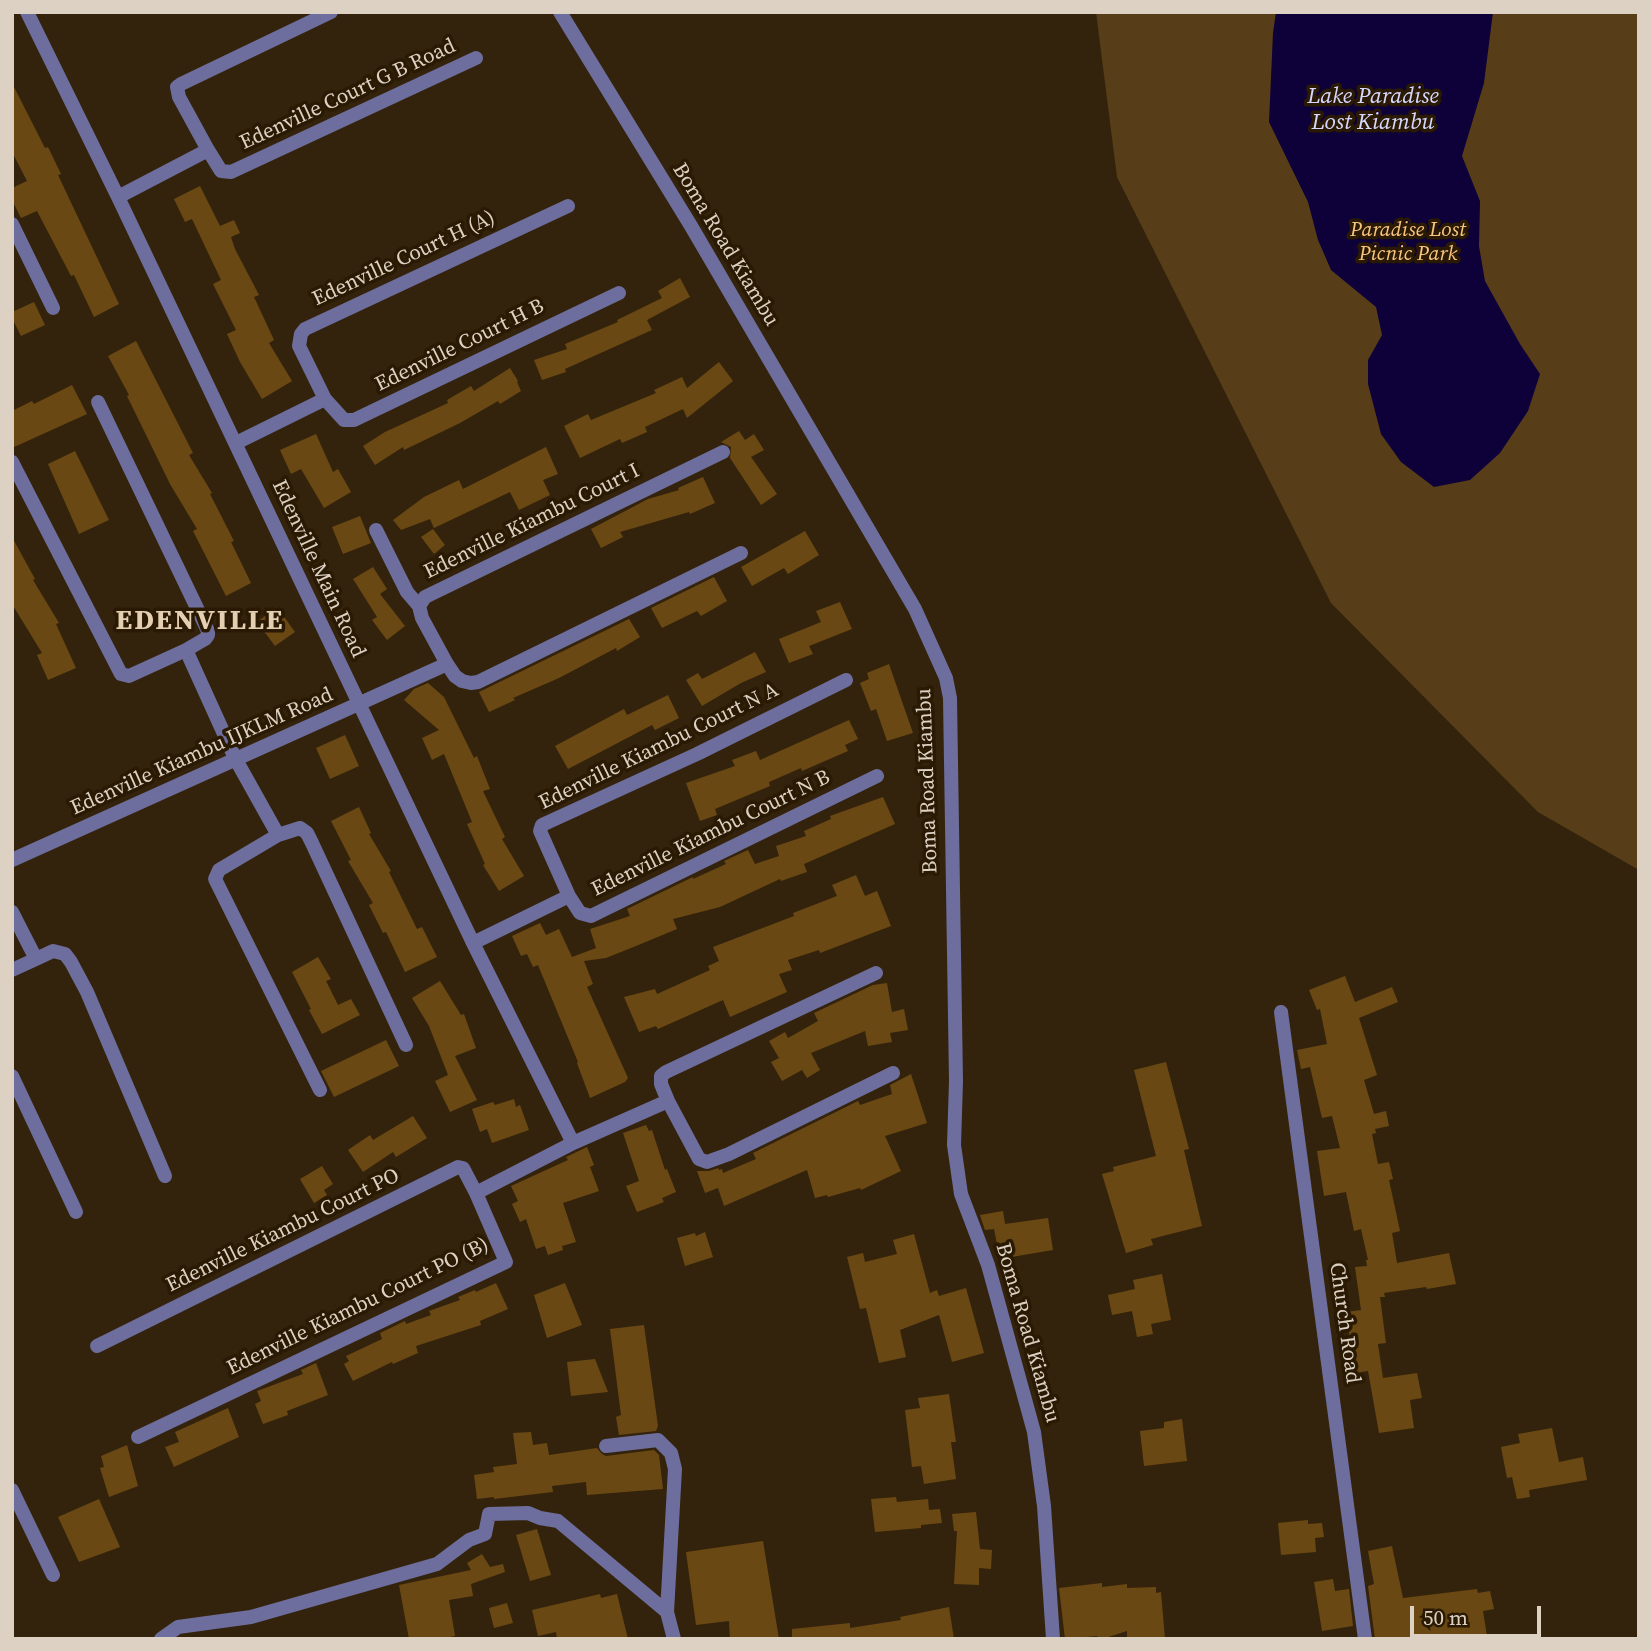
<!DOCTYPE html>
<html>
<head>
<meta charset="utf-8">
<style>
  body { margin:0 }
  #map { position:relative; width:1651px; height:1651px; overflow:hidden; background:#34230c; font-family:"Source Serif 4",serif }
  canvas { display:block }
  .frame { position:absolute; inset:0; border:14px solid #dcd1c3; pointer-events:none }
  .scale { position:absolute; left:1410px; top:1606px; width:131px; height:32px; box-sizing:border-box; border:4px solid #dcd1c3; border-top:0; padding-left:9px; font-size:21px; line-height:24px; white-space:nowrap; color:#dcd1c3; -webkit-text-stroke:5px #2a1a03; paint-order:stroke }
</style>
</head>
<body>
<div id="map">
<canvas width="1651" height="1651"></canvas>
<div class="frame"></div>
<div class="scale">50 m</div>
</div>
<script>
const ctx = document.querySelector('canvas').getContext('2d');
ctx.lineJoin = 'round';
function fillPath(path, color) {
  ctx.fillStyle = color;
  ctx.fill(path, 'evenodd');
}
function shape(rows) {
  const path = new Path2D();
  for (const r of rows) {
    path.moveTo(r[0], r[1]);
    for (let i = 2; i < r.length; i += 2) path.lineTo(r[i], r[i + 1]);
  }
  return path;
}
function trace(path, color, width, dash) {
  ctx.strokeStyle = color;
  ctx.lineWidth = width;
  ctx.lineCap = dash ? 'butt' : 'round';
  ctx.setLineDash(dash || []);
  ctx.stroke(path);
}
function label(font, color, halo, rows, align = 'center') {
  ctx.font = font + ' "Source Serif 4",serif';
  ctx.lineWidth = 7;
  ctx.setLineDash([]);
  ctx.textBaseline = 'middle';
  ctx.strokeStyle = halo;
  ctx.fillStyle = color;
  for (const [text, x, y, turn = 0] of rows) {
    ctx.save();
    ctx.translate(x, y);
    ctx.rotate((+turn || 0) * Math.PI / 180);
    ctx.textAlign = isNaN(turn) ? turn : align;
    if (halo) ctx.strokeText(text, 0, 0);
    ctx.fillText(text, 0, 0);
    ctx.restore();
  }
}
const green = shape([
  [1096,12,1639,12,1639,870,1538,812,1331,603,1117,177]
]);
const water = shape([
  [1276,12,1493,12,1484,83,1462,156,1480,201,1479,246,1485,281,1520,344,1540,374,1528,411,1500,453,1470,480,1434,487,1401,462,1381,434,1368,384,1368,360,1382,335,1376,307,1331,270,1318,240,1308,202,1269,122,1273,33]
]);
const building = shape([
  [12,83,45,148,48,147,61,174,58,175,119,304,94,317,74,275,71,276,37,211,21,218,12,200,12,188,27,181,12,152],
  [200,186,220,226,234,220,240,233,231,237,235,249,259,295,254,297,274,340,269,343,292,381,262,399,240,362,227,334,236,330,213,284,221,280,192,219,185,222,174,199],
  [680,278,690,297,647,320,652,330,565,369,566,372,542,380,534,360,567,349,565,344,618,322,617,320,662,298,658,291],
  [34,302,45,325,21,336,12,318,12,312],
  [136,341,193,453,189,455,212,493,210,494,234,541,231,542,251,583,226,596,193,531,197,529,170,484,127,396,129,395,108,356],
  [719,362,733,381,687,418,683,409,645,427,647,432,622,443,620,439,580,458,564,426,588,414,591,420,656,393,654,390,682,377,687,388],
  [510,368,518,381,517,382,521,391,500,404,498,401,460,423,404,450,403,447,375,465,363,446,385,432,448,403,447,400,471,386,474,391],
  [72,385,87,414,12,448,12,411,32,401,34,404],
  [739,431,745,440,754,434,764,450,751,457,777,494,761,505,730,458,731,447,721,442],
  [316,434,333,472,338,469,351,492,324,508,301,469,291,474,280,450],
  [546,447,558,474,543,480,550,495,519,510,510,492,434,528,430,519,401,530,393,520,424,497,459,480,463,489],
  [75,451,109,520,79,534,48,464],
  [703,477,715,503,690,514,689,512,620,532,623,537,601,548,591,529,648,499,679,490,678,488],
  [360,516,371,543,343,554,332,527],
  [433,529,445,545,434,554,421,537],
  [805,531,819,555,788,574,784,568,752,586,741,567],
  [12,537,35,579,33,580,59,623,56,624,76,668,48,680,37,655,42,653,12,604],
  [373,567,387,589,380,594,405,626,387,640,372,620,377,617,353,579],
  [714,577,727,601,701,616,697,611,662,628,651,608],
  [840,602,852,629,809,646,813,654,789,663,779,639,821,622,816,611],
  [277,607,295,632,275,646,257,622],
  [629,619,640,637,617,651,616,648,559,678,513,698,515,700,489,712,479,692],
  [755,652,766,672,741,683,702,706,686,680,698,673,702,679],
  [889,664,913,733,887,741,876,709,871,711,860,683,869,679,867,673],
  [428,683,444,697,474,758,477,756,490,789,483,791,505,837,502,839,524,876,499,891,483,865,485,864,467,824,472,822,444,754,432,760,422,738,439,730,404,700,414,689],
  [668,695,679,718,655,730,652,725,568,769,555,746,624,709,627,715],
  [849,720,858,739,845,745,848,751,802,771,801,768,769,782,770,786,715,809,717,815,700,821,686,783,735,766,732,760,756,751,760,760],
  [345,735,359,766,330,779,316,748],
  [883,797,895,824,804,864,807,872,781,881,780,879,720,907,673,919,677,929,636,946,606,958,584,961,593,984,587,987,628,1078,625,1082,590,1098,577,1063,578,1062,538,965,533,967,527,954,521,956,512,936,540,923,546,935,559,929,572,957,596,948,590,929,630,916,627,909,693,877,693,879,726,864,724,861,748,850,755,864,779,856,776,846,806,836,804,831,831,819,830,816],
  [359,807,371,833,369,834,391,871,389,872,417,929,422,927,437,957,405,972,386,932,383,933,369,905,373,903,348,861,351,860,331,821],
  [856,875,865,896,877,891,891,926,820,953,819,950,788,960,792,970,779,974,787,992,730,1017,723,1000,658,1029,656,1026,639,1032,624,997,655,989,657,994,710,970,708,966,719,961,713,947,794,916,793,913,837,896,832,885],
  [318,957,331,979,326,981,338,1005,351,999,360,1015,322,1034,309,1010,311,1009,292,972],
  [1345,976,1355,1002,1392,987,1398,1002,1359,1018,1377,1075,1364,1080,1374,1114,1386,1111,1389,1126,1375,1129,1376,1133,1372,1134,1378,1164,1389,1162,1393,1179,1389,1180,1400,1231,1392,1233,1397,1263,1449,1253,1456,1284,1427,1289,1426,1287,1384,1293,1385,1297,1380,1297,1386,1343,1378,1344,1383,1378,1417,1373,1422,1398,1410,1400,1414,1428,1379,1433,1368,1371,1355,1373,1346,1312,1361,1310,1355,1267,1367,1266,1366,1260,1368,1260,1361,1229,1354,1231,1346,1192,1324,1196,1317,1151,1340,1148,1332,1116,1322,1118,1310,1067,1301,1069,1297,1050,1327,1044,1320,1009,1317,1010,1309,990],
  [440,981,461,1015,464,1014,476,1048,455,1056,477,1100,450,1112,435,1081,448,1075,429,1026,412,998],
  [887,983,892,1012,904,1009,908,1030,890,1033,892,1042,868,1046,865,1031,811,1053,820,1070,807,1078,802,1070,782,1081,771,1062,779,1058,769,1041,785,1032,788,1038,818,1021,814,1013,873,985],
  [386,1040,399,1066,334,1097,321,1071],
  [1166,1062,1189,1149,1184,1150,1202,1226,1151,1239,1153,1245,1126,1253,1102,1174,1114,1171,1113,1167,1156,1156,1134,1070],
  [911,1074,927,1123,885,1136,901,1171,861,1190,860,1188,828,1197,827,1195,815,1198,807,1170,724,1206,718,1188,705,1193,697,1171,709,1171,718,1168,719,1170,722,1169,723,1173,756,1159,753,1153,858,1101,860,1105,892,1094,890,1085],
  [514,1099,516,1107,520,1105,529,1130,492,1143,487,1129,480,1132,472,1109,493,1102,495,1105],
  [413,1116,427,1138,396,1157,393,1152,363,1172,348,1150,370,1135,373,1140],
  [646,1125,649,1131,652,1130,665,1170,667,1169,676,1192,662,1198,664,1202,637,1212,626,1186,639,1181,623,1133],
  [587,1147,594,1165,590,1167,599,1191,563,1203,576,1242,562,1246,563,1250,548,1255,545,1246,536,1249,526,1219,520,1222,512,1204,518,1201,511,1186,568,1160,566,1157],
  [322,1166,333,1184,324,1190,327,1195,314,1203,300,1179],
  [1003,1211,1005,1224,1048,1218,1053,1250,1000,1259,994,1229,985,1230,980,1215],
  [705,1232,713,1257,685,1266,677,1238,695,1233,696,1236],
  [914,1234,930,1293,937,1290,939,1296,966,1288,984,1353,952,1362,939,1315,900,1330,906,1357,879,1363,866,1308,860,1309,847,1257,863,1253,865,1262,897,1254,893,1240],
  [1162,1274,1171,1320,1151,1324,1153,1334,1137,1337,1132,1311,1112,1315,1108,1295,1135,1289,1133,1280],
  [496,1283,508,1309,480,1321,481,1325,416,1346,418,1353,393,1364,392,1362,353,1381,344,1364,349,1361,346,1356,382,1339,380,1333,405,1321,406,1324,431,1315,429,1311,460,1300,458,1297,475,1290,476,1292],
  [565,1283,582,1325,547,1338,534,1295],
  [644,1325,658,1426,656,1431,619,1435,616,1417,621,1415,610,1329],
  [595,1359,608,1392,571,1396,567,1362],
  [316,1363,328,1395,287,1411,288,1415,263,1424,255,1404,261,1401,257,1391,303,1374,301,1370],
  [949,1394,956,1442,951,1442,956,1479,924,1484,921,1466,912,1467,905,1410,920,1408,918,1398],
  [228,1408,239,1437,174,1467,165,1447,179,1442,175,1432],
  [1182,1419,1187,1461,1144,1466,1140,1431,1164,1428,1164,1422],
  [1552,1428,1559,1462,1583,1457,1587,1480,1529,1490,1530,1497,1517,1499,1512,1477,1507,1478,1501,1447,1520,1443,1518,1434],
  [531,1432,533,1445,547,1443,549,1455,597,1448,602,1454,606,1456,654,1450,659,1455,663,1489,587,1495,586,1482,552,1486,553,1492,494,1499,494,1497,477,1499,474,1475,494,1472,493,1467,517,1464,513,1433],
  [127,1445,138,1486,109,1497,100,1468,104,1467,101,1456],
  [896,1497,897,1502,928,1499,929,1510,940,1509,942,1523,921,1525,921,1528,875,1532,871,1499],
  [99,1499,120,1547,79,1562,58,1517],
  [976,1512,980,1549,992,1550,991,1569,979,1568,979,1585,954,1584,957,1531,954,1531,952,1514],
  [1308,1520,1308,1524,1322,1523,1324,1537,1315,1538,1316,1552,1281,1555,1278,1523],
  [537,1529,551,1575,530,1581,516,1535],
  [763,1541,779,1639,730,1639,729,1621,696,1625,686,1552],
  [1392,1546,1403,1598,1477,1589,1478,1593,1490,1591,1494,1609,1483,1611,1487,1636,1466,1639,1375,1639,1368,1586,1374,1584,1368,1551],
  [482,1554,490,1567,503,1564,505,1572,471,1584,473,1596,449,1600,455,1636,439,1639,409,1639,399,1585,471,1570,467,1563],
  [1333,1579,1335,1591,1349,1589,1353,1626,1322,1631,1314,1582],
  [1102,1583,1102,1587,1127,1584,1127,1588,1156,1587,1156,1593,1161,1592,1165,1639,1127,1639,1127,1631,1102,1639,1098,1639,1097,1636,1065,1639,1059,1588],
  [600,1594,601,1598,617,1594,628,1639,557,1639,556,1632,538,1636,532,1610],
  [507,1603,513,1623,494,1628,489,1608],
  [949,1607,954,1639,792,1639,792,1629,850,1623,850,1628,901,1620,900,1617]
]);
const street = shape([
  [27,12,118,197,473,943,573,1143],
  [560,12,691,226,915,609,946,678,950,698,956,1081,954,1145,961,1194,988,1265,1034,1432,1044,1506,1053,1639],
  [208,150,221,171,231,172,476,58],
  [118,197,208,150,179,97,177,87,181,84,331,12],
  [12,224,53,308],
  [325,399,344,420,354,420,619,293],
  [98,402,208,631,208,635,205,639,186,650],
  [236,443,325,399,299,346,301,334,305,329,568,206],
  [12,462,121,674,129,676,186,650,235,758,278,835,300,828,307,833,312,843,406,1045],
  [376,530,407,592,419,606,422,618,447,664,455,676,462,681,471,683,478,682,741,553],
  [419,606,425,597,723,452],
  [278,835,219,870,215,879,320,1090],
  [12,860,447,664],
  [569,896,580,913,591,916,877,776],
  [12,912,36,959,12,970],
  [473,943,569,896,540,831,542,825,697,754,846,680],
  [36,959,53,951,65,954,71,962,87,992,165,1176],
  [1281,1012,1365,1639],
  [12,1076,76,1212],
  [668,1101,661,1084,661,1076,666,1072,876,973],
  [97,1346,458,1167,463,1168,476,1193],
  [138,1437,506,1262,476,1193,573,1143,668,1101,699,1159,707,1162,729,1154,893,1073],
  [606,1446,658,1440,671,1453,675,1469,667,1612,674,1639],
  [12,1490,53,1575],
  [161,1639,178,1627,251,1617,437,1564,469,1540,485,1534,489,1514,528,1513,540,1518,558,1521,667,1612]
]);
const streetNames = [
  ["Edenville Court G B Road",348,95,-25],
  ["Boma Road Kiambu",725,245,59],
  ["Edenville Court H (A)",404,259,-25],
  ["Edenville Court H B",460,346,-26],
  ["Edenville Kiambu Court I",532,522,-26],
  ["Edenville Main Road",318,569,65],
  ["Edenville Kiambu Court N A",659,747,-26],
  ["Edenville Kiambu IJKLM Road",202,752,-24],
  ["Boma Road Kiambu",928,781,-92],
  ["Edenville Kiambu Court N B",711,834,-26],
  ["Edenville Kiambu Court PO",283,1231,-26],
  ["Edenville Kiambu Court PO (B)",358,1307,-26],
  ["Church Road",1344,1323,82],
  ["Boma Road Kiambu",1027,1333,74]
];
const parkNames = [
  ["Paradise Lost",1408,231],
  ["Picnic Park",1408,255]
];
const waterNames = [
  ["Lake Paradise",1373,97],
  ["Lost Kiambu",1373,123]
];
const districtNames = [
  ["EDENVILLE",200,622]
];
fillPath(green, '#583e18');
fillPath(water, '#0e0038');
fillPath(building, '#6a4813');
trace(street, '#6d6e9d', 14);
label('21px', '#dcd1c3', '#2a1a03', streetNames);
label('italic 21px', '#f9c580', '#2a1a03', parkNames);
label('italic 23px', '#d6d8fe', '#2a1a03', waterNames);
ctx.letterSpacing = '2px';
label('bold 28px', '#e4cfb3', '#2a1a03', districtNames);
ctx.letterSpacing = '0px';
</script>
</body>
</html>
